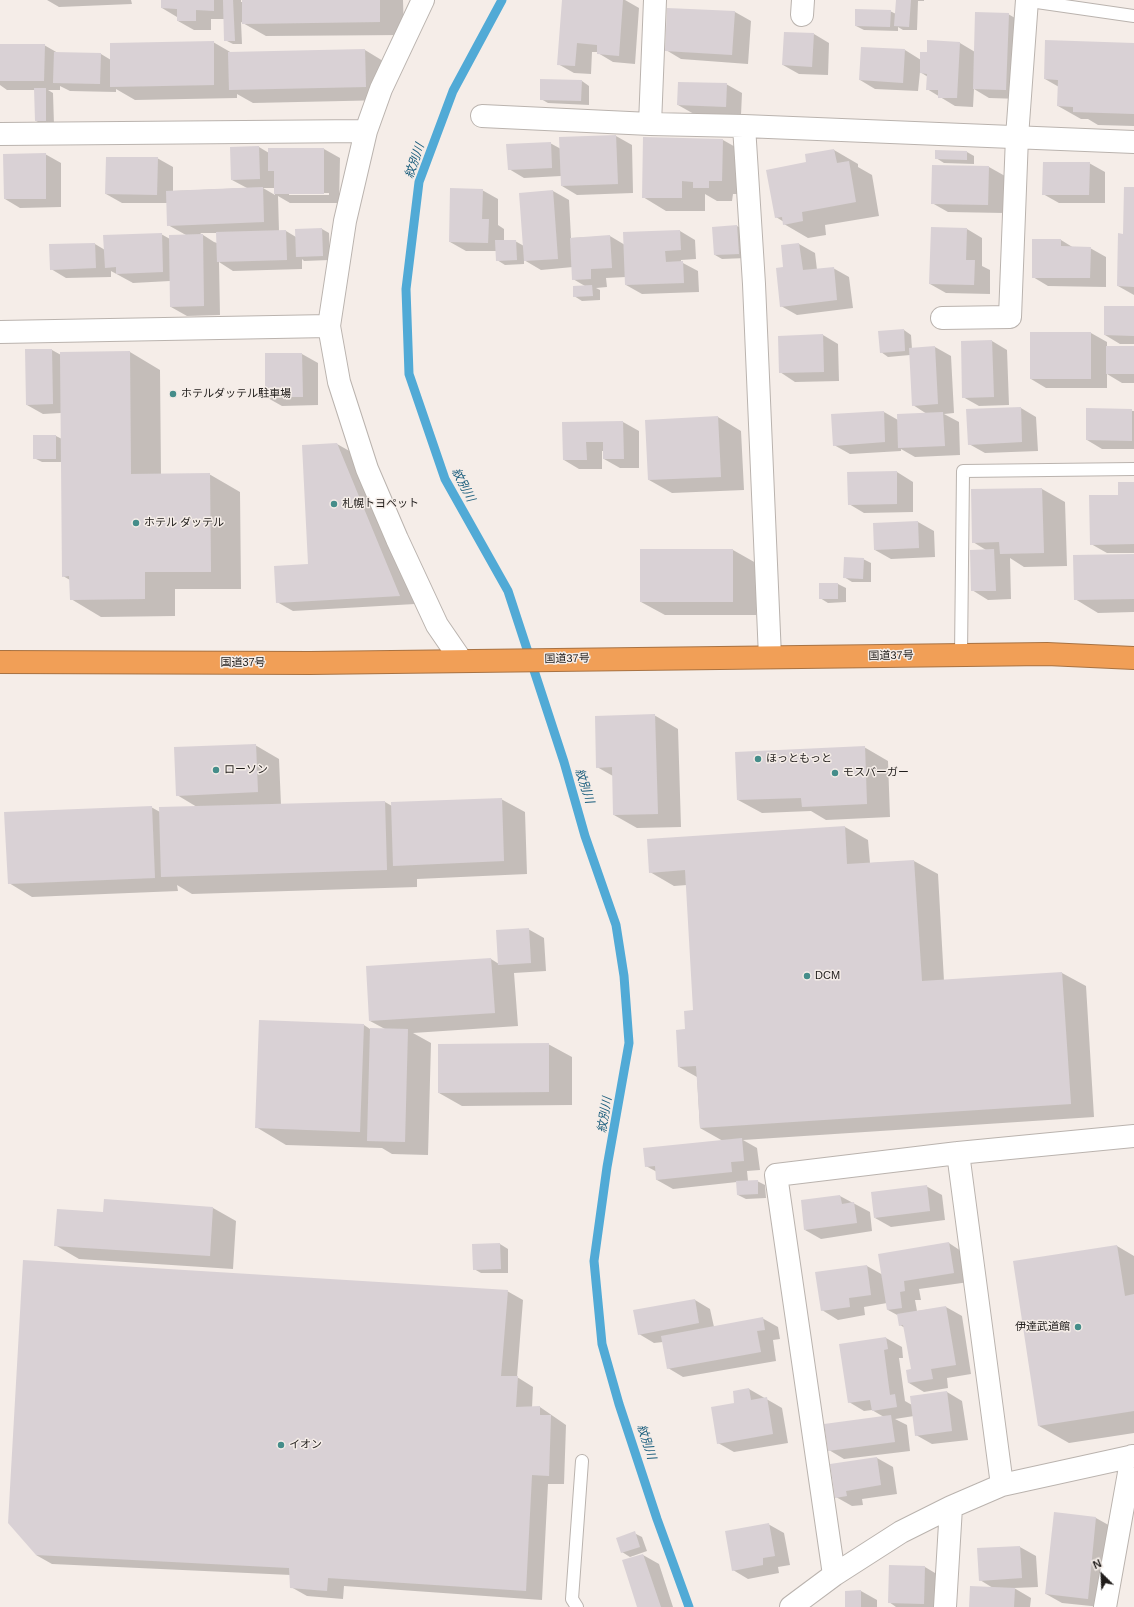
<!DOCTYPE html>
<html>
<head>
<meta charset="utf-8">
<style>
  body { margin:0 }
  #map { position:relative; width:1134px; height:1607px; overflow:hidden; background:#f5ede8; font-family:Arial,sans-serif }
  canvas { display:block }
  .north { position:absolute; left:1082px; top:1555px; width:40px; height:40px; -webkit-text-stroke:3px #f5ede8; paint-order:stroke; rotate:336deg; font-size:11px; font-weight:700; line-height:16px; text-align:center; color:#201d1b }
  .north::after { content:''; display:block; margin:auto; width:14px; height:18px; background:#201d1b; clip-path:polygon(50% 0,100% 100%,50% 72%,0 100%) }
</style>
</head>
<body>
<div id="map">
<canvas width="1134" height="1607"></canvas>
<div class="north">N</div>
</div>
<script>
const ctx = document.querySelector('canvas').getContext('2d');
ctx.lineJoin = 'round';
function fillPath(path, color) {
  ctx.fillStyle = color;
  ctx.fill(path, 'evenodd');
}
function shape(rows) {
  const path = new Path2D();
  for (const r of rows) {
    path.moveTo(r[0], r[1]);
    for (let i = 2; i < r.length; i += 2) path.lineTo(r[i], r[i + 1]);
  }
  return path;
}
function trace(path, color, width, dash) {
  ctx.strokeStyle = color;
  ctx.lineWidth = width;
  ctx.lineCap = dash ? 'butt' : 'round';
  ctx.setLineDash(dash || []);
  ctx.stroke(path);
}
function label(font, color, halo, rows, align = 'center') {
  ctx.font = font + ' Arial,"Noto Sans JP",sans-serif';
  ctx.lineWidth = 3;
  ctx.setLineDash([]);
  ctx.textBaseline = 'middle';
  ctx.strokeStyle = halo;
  ctx.fillStyle = color;
  for (const [text, x, y, turn = 0] of rows) {
    ctx.save();
    ctx.translate(x, y);
    ctx.rotate((+turn || 0) * Math.PI / 180);
    ctx.textAlign = isNaN(turn) ? turn : align;
    if (halo) ctx.strokeText(text, 0, 0);
    ctx.fillText(text, 0, 0);
    ctx.restore();
  }
}
const shadow = shape([
  [47,0,131,0,132,4,59,7],
  [162,0,241,0,241,2,243,2,243,0,403,0,404,35,266,36,241,22,242,44,233,44,225,40,225,19,211,19,211,30,194,30,178,21,177,17,162,8],
  [563,0,625,0,639,8,635,64,613,62,598,53,598,52,592,52,591,74,574,73,558,64],
  [897,0,924,0,924,1,918,1,917,30,903,30,898,27,898,31,864,30,856,26,890,11,896,14],
  [668,9,735,12,751,21,748,64,681,59,666,50],
  [1008,14,1024,23,1021,99,989,98,974,89,973,107,955,106,927,89,928,77,920,72,918,91,875,89,860,80,905,50,921,60,927,53,960,43,975,52],
  [814,34,829,43,828,75,799,74,783,65],
  [213,42,232,53,365,50,388,64,389,100,253,103,237,94,237,98,135,100,116,89,116,92,70,91,60,86,60,90,48,90,53,93,54,125,44,125,36,121,35,90,7,90,0,85,0,45,44,45,58,53,101,54,111,60],
  [1134,44,1134,126,1098,125,1088,119,1081,119,1058,106,1059,87,1045,79],
  [582,81,589,86,589,105,548,103,541,99],
  [726,84,742,93,741,115,694,114,678,105],
  [616,136,632,145,633,193,577,195,562,186,561,176,524,178,509,169,550,143,561,149],
  [723,140,746,153,745,194,733,194,732,201,717,201,705,194,705,211,666,211,643,197],
  [259,147,269,153,269,149,324,149,340,158,339,203,290,203,278,196,279,231,286,231,296,237,322,229,329,233,330,260,304,261,302,259,302,269,233,271,219,262,220,315,187,316,171,307,170,281,133,283,111,271,111,277,66,278,51,269,50,245,95,244,105,250,161,234,170,239,186,235,168,225,167,203,122,203,106,194,157,158,173,167,173,191,247,188,232,180],
  [263,188,275,188,275,195],
  [289,193,329,193,329,195,289,195],
  [200,233,217,233,217,243,214,242],
  [834,150,858,164,858,167,872,175,879,216,825,225,826,235,808,238,784,224,784,222,776,217,808,163,806,155],
  [967,152,974,156,974,164,944,163,936,158],
  [45,154,61,163,61,207,20,208,5,199],
  [1089,163,1105,172,1105,203,1059,203,1043,194],
  [933,166,989,167,1005,176,1004,213,948,212,932,203],
  [1134,188,1134,295,1118,286,1124,235],
  [482,190,498,199,498,225,504,229,504,241,515,241,524,246,553,191,569,200,571,238,610,236,625,245,680,231,695,240,696,259,681,260,681,262,698,271,699,292,642,294,626,285,626,277,606,278,607,287,596,288,600,290,600,300,582,301,574,296,585,286,573,279,573,267,541,270,524,260,524,264,505,265,497,260,497,251,466,251,450,242],
  [737,226,745,231,746,258,722,259,715,255,713,228],
  [967,229,982,238,982,266,990,270,990,294,946,293,930,284],
  [1061,240,1074,248,1090,248,1106,257,1106,287,1048,286,1033,277],
  [799,244,815,253,817,270,833,268,849,277,853,308,797,315,781,306,784,268],
  [1134,307,1134,344,1120,344,1105,335],
  [904,330,911,335,912,349,935,347,951,356,954,413,944,414,959,422,960,455,915,457,901,449,901,451,850,454,834,445,884,412,898,420,927,414,913,405,910,355,888,357,881,352],
  [1031,333,1091,333,1107,342,1107,347,1134,347,1134,383,1122,383,1107,374,1107,388,1046,388,1031,379],
  [823,335,838,344,839,381,795,382,780,372],
  [992,341,1007,350,1009,405,979,406,963,397],
  [26,350,52,350,61,355,130,352,160,370,161,475,209,474,240,492,241,589,175,589,175,616,101,617,71,599,70,580,63,576,62,462,42,462,34,458,56,436,62,439,61,413,43,414,27,405],
  [266,354,302,354,318,363,318,405,282,406,266,397],
  [1021,408,1036,417,1038,451,985,453,969,444],
  [1087,409,1134,411,1134,449,1102,449,1087,440],
  [718,417,741,431,744,490,672,493,649,480],
  [623,422,639,431,639,468,620,468,604,459,604,451,602,451,602,469,579,469,564,460,563,423],
  [337,444,353,453,415,604,293,611,277,602,309,565],
  [897,472,913,482,913,512,864,513,849,504],
  [1134,483,1134,553,1107,553,1091,544,1119,496],
  [1042,489,1065,502,1067,566,1024,567,1010,558,1011,599,988,600,972,590,986,550,973,542,972,490],
  [918,522,934,531,935,557,891,559,875,550],
  [733,550,756,563,756,615,665,615,641,602],
  [1134,555,1134,612,1098,613,1075,599],
  [863,559,871,563,871,582,852,582,844,577],
  [838,584,846,588,846,602,828,603,820,598],
  [654,715,678,729,681,827,637,828,614,815,613,776,597,767],
  [255,745,279,759,281,805,385,802,392,806,501,799,525,812,527,874,417,879,417,887,192,894,177,885,178,891,32,897,9,883,151,807,160,812,197,807,177,795],
  [864,747,888,761,890,817,826,820,811,811,762,813,738,800],
  [845,827,868,840,870,863,914,861,938,874,944,981,1062,973,1086,986,1094,1117,743,1140,757,1148,760,1170,747,1171,748,1181,757,1181,765,1185,766,1198,746,1199,738,1195,737,1182,673,1189,657,1180,657,1172,646,1166,723,1141,700,1128,697,1077,679,1067,686,1030,694,1011,687,885,674,886,650,872],
  [528,929,544,938,546,971,514,973,518,1026,413,1033,431,1043,428,1155,392,1154,382,1148,286,1145,256,1127,364,1025,370,1029,385,1029,370,1021,491,959,499,964],
  [548,1044,572,1057,572,1105,462,1106,439,1093],
  [926,1186,942,1195,945,1220,891,1227,875,1218],
  [840,1196,870,1212,872,1231,821,1239,805,1230],
  [213,1208,236,1221,233,1269,79,1259,55,1245],
  [949,1243,964,1253,969,1282,919,1289,921,1300,915,1300,917,1311,946,1307,962,1316,971,1374,947,1378,948,1388,924,1392,909,1383,912,1370,905,1328,900,1325,899,1316,888,1310,887,1303,864,1307,865,1315,838,1320,822,1310,867,1266,883,1275],
  [500,1244,508,1249,508,1273,481,1273,474,1269],
  [1117,1246,1134,1256,1134,1433,1069,1443,1039,1426],
  [507,1291,523,1300,517,1377,533,1387,532,1408,540,1407,566,1425,564,1484,548,1484,542,1600,344,1586,343,1599,307,1596,291,1587,291,1575,52,1564,36,1555],
  [695,1300,710,1309,714,1327,762,1318,778,1327,780,1339,773,1340,776,1361,683,1377,668,1368,663,1342,654,1343,639,1334],
  [886,1338,902,1347,903,1358,899,1358,905,1401,912,1405,947,1392,962,1401,968,1440,932,1444,916,1435,914,1416,895,1419,907,1425,910,1451,844,1459,829,1450,884,1417,872,1410,864,1411,849,1402],
  [749,1389,782,1408,788,1443,734,1452,718,1443,735,1403],
  [877,1458,893,1467,897,1494,862,1499,863,1505,852,1506,836,1497],
  [1055,1513,1096,1518,1112,1527,1101,1607,1062,1603,1046,1594],
  [768,1524,784,1533,790,1565,778,1567,779,1573,748,1579,733,1570],
  [634,1533,642,1537,647,1551,630,1557,622,1552],
  [1020,1547,1036,1556,1038,1587,1014,1588,1031,1598,1030,1607,970,1607,993,1588,980,1580],
  [643,1555,659,1564,673,1607,638,1607],
  [925,1567,940,1576,940,1607,896,1607,889,1602],
  [861,1591,877,1600,877,1607,835,1607,846,1607]
]);
const stream = shape([
  [502,0,453,91,419,182,406,289,409,374,445,479,508,591,564,762,585,836,616,925,624,976,629,1043,607,1167,594,1261,602,1344,619,1404,657,1519,689,1607]
]);
const building = shape([
  [161,0,214,0,214,11,196,10,196,21,177,21,177,9,161,8],
  [223,0,233,0,235,41,224,41],
  [242,0,380,0,380,22,242,24],
  [562,0,623,0,619,56,597,54,597,45,577,43,575,66,557,65],
  [896,0,911,0,909,27,894,26],
  [667,8,735,11,732,55,665,51],
  [855,9,891,10,890,27,855,26],
  [975,12,1009,13,1006,90,973,89],
  [784,32,814,33,812,67,782,65],
  [927,40,960,42,957,98,938,98,938,90,926,90,927,74,920,73,920,52,927,52],
  [1045,40,1134,43,1134,114,1073,112,1073,107,1057,106,1058,80,1044,79],
  [214,41,214,85,110,87,110,43],
  [0,44,45,44,44,81,0,81],
  [861,47,905,49,903,83,859,80],
  [365,49,366,87,229,90,228,52],
  [54,52,101,53,100,84,53,83],
  [540,79,582,80,581,101,540,100],
  [678,82,727,83,726,107,677,105],
  [34,88,46,88,46,121,35,121],
  [616,135,618,184,561,186,559,137],
  [643,137,723,139,722,181,709,181,709,188,693,188,693,182,682,181,682,198,642,198],
  [551,142,552,168,508,170,506,144],
  [259,146,260,179,231,180,230,147],
  [268,148,324,148,324,194,274,194,274,171,268,171],
  [834,149,837,163,849,161,856,202,802,212,803,221,783,225,782,217,775,218,766,170,806,162,805,154],
  [935,150,967,151,967,160,935,159],
  [46,153,46,199,4,199,3,154],
  [106,157,158,157,157,195,105,194],
  [1043,162,1090,162,1089,195,1042,195],
  [932,165,989,166,988,205,931,204],
  [263,187,264,222,167,226,166,191],
  [1124,187,1134,187,1134,287,1117,286,1118,233,1123,234],
  [450,188,483,189,482,219,489,219,488,243,449,242],
  [553,190,558,259,524,261,519,193],
  [737,225,739,254,714,255,712,227],
  [931,227,967,228,966,260,975,260,974,285,929,284],
  [322,228,323,256,296,257,295,229],
  [286,230,287,260,217,262,216,232],
  [680,230,681,250,665,251,666,262,683,261,684,283,625,285,623,232],
  [162,233,163,272,116,274,116,267,105,268,103,235],
  [203,234,204,306,170,307,169,235],
  [610,235,612,268,591,269,591,279,572,280,570,238],
  [1032,239,1061,239,1061,246,1091,247,1090,278,1032,278],
  [495,240,516,240,517,260,496,261],
  [95,243,96,268,50,270,49,244],
  [799,243,803,270,834,267,837,300,780,307,776,268,783,267,781,245],
  [592,285,593,296,573,297,573,286],
  [1104,306,1134,306,1134,336,1104,335],
  [904,329,905,351,880,353,878,331],
  [1030,332,1091,332,1091,379,1030,379],
  [823,334,824,372,779,373,778,336],
  [992,340,994,397,962,398,961,341],
  [935,346,938,404,912,406,909,348],
  [1106,346,1134,346,1134,374,1106,374],
  [25,349,52,349,53,404,26,405],
  [130,351,131,474,210,473,211,572,145,572,145,599,70,600,69,576,62,577,60,352],
  [265,353,302,353,303,397,265,397],
  [1021,407,1022,442,968,445,966,409],
  [1086,408,1132,409,1132,441,1086,440],
  [884,411,885,442,833,446,831,414],
  [943,412,945,446,898,448,897,414],
  [718,416,721,477,648,480,645,420],
  [623,421,624,459,603,459,603,442,586,442,587,460,563,460,562,422],
  [33,435,56,435,56,459,33,459],
  [337,443,400,596,276,603,274,566,308,564,302,445],
  [897,471,897,504,848,505,847,472],
  [1118,482,1134,482,1134,544,1090,545,1089,495,1118,495],
  [1042,488,1044,553,1000,554,999,542,972,543,971,489],
  [918,521,919,548,874,550,873,523],
  [640,549,733,549,733,602,640,602],
  [994,549,996,591,971,591,970,550],
  [1134,554,1134,599,1074,600,1073,555],
  [844,557,864,558,863,579,843,578],
  [819,583,838,583,838,599,819,599],
  [655,714,658,814,613,815,612,767,596,768,595,716],
  [256,744,258,792,176,796,174,747],
  [865,746,867,804,802,807,801,798,737,800,735,752],
  [502,798,504,861,393,866,391,802],
  [385,801,387,870,161,877,159,807],
  [152,806,155,878,8,884,4,812],
  [845,826,847,864,914,860,922,981,1062,972,1071,1104,700,1128,696,1066,678,1067,676,1030,685,1029,684,1011,693,1010,685,870,649,873,647,839],
  [529,928,531,963,498,965,496,930],
  [491,958,495,1013,369,1021,366,966],
  [259,1020,364,1024,360,1132,255,1128],
  [370,1028,408,1029,405,1142,367,1141],
  [549,1043,549,1092,438,1093,438,1044],
  [742,1138,744,1161,731,1162,732,1172,656,1180,655,1166,645,1167,643,1148],
  [758,1180,758,1194,737,1195,736,1181],
  [927,1185,930,1211,874,1218,871,1192],
  [840,1195,842,1204,854,1202,857,1223,804,1230,801,1200],
  [104,1199,213,1207,210,1256,54,1246,57,1209,103,1212],
  [949,1242,954,1273,904,1281,905,1291,900,1292,902,1308,887,1310,878,1254],
  [500,1243,501,1269,473,1270,472,1244],
  [1117,1245,1125,1296,1134,1294,1134,1411,1038,1426,1013,1261],
  [23,1260,508,1290,501,1376,518,1376,516,1407,540,1406,540,1415,551,1415,549,1476,532,1475,526,1591,328,1578,327,1591,290,1588,289,1568,36,1555,8,1523],
  [867,1265,871,1295,849,1298,850,1307,821,1311,815,1272],
  [695,1299,699,1323,638,1335,633,1310],
  [946,1306,956,1365,931,1369,933,1379,908,1383,906,1370,911,1369,903,1325,899,1326,897,1314],
  [763,1317,765,1330,757,1331,761,1352,667,1369,661,1336],
  [886,1337,888,1349,884,1350,890,1395,895,1394,897,1407,872,1411,870,1400,848,1403,839,1344],
  [749,1388,751,1400,767,1397,773,1434,717,1444,711,1407,734,1403,733,1391],
  [947,1391,952,1431,915,1436,910,1396],
  [891,1415,895,1442,828,1451,824,1424],
  [877,1457,881,1485,846,1491,847,1496,835,1498,830,1464],
  [1054,1512,1096,1517,1088,1599,1045,1594],
  [769,1523,775,1556,763,1558,763,1565,732,1571,725,1531],
  [635,1531,640,1547,621,1553,616,1538],
  [1020,1546,1022,1578,979,1581,977,1548],
  [643,1554,661,1607,637,1607,622,1560],
  [889,1565,925,1566,924,1604,888,1603],
  [970,1586,1015,1588,1014,1607,969,1607],
  [861,1590,861,1607,845,1607,845,1591]
]);
const lane = shape([
  [1023,0,1134,16],
  [961,655,963,471,1134,469],
  [577,1607,572,1599,582,1461]
]);
const street = shape([
  [423,0,381,89,366,131,345,221,329,326,339,382,367,469,397,539,437,625,461,660],
  [802,15,803,0],
  [482,116,650,124,744,126,1134,142],
  [650,124,655,0],
  [744,126,754,284,770,657],
  [0,134,366,131],
  [942,318,1010,317,1017,137,1027,0],
  [0,332,329,326],
  [1002,1485,958,1153,1134,1136],
  [834,1575,776,1175,958,1153],
  [791,1607,834,1575,901,1532,951,1507,1002,1485,1134,1456],
  [945,1607,951,1507],
  [1105,1607,1132,1456]
]);
const highway = shape([
  [0,662,310,663,1047,654,1134,658]
]);
const markers = [
  [173,394,4,"#458d8a"],
  [334,504,4,"#458d8a"],
  [136,523,4,"#458d8a"],
  [758,759,4,"#458d8a"],
  [216,770,4,"#458d8a"],
  [835,773,4,"#458d8a"],
  [807,976,4,"#458d8a"],
  [1078,1327,4,"#458d8a"],
  [281,1445,4,"#458d8a"]
];
const poiNames = [
  ["ホテルダッテル駐車場",181,394],
  ["札幌トヨペット",342,504],
  ["ホテル ダッテル",144,523],
  ["ほっともっと",766,759],
  ["ローソン",224,770],
  ["モスバーガー",843,773],
  ["DCM",815,976],
  ["伊達武道館",1070,1327,"right"],
  ["イオン",289,1445]
];
const streetNames = [
  ["国道37号",891,656,-1],
  ["国道37号",567,659,-1],
  ["国道37号",243,663]
];
const waterNames = [
  ["紋別川",415,161,-71],
  ["紋別川",463,485,63],
  ["紋別川",584,786,72],
  ["紋別川",605,1115,-81],
  ["紋別川",646,1442,72]
];
fillPath(shadow, '#0003');
trace(stream, '#51aad6', 9);
fillPath(building, '#d9d1d5');
trace(lane, '#bab3ae', 14);
trace(street, '#bab3ae', 24);
trace(highway, '#a87242', 24);
trace(lane, '#fff', 12);
trace(street, '#fff', 22);
trace(highway, '#f19f57', 22);
for (const [x, y, r, color] of markers) {
  const dot = new Path2D();
  dot.arc(x, y, r, 0, 2 * Math.PI);
  ctx.fillStyle = color;
  ctx.fill(dot);
  trace(dot, '#f5ede8', 1.5);
}
label('11px', '#201d1b', '#f5ede8', poiNames, 'left');
label('11px', '#201d1b', '#f5ede8', streetNames);
label('italic 12px', '#1c5f7e', '#f5ede8', waterNames);
</script>
</body>
</html>
